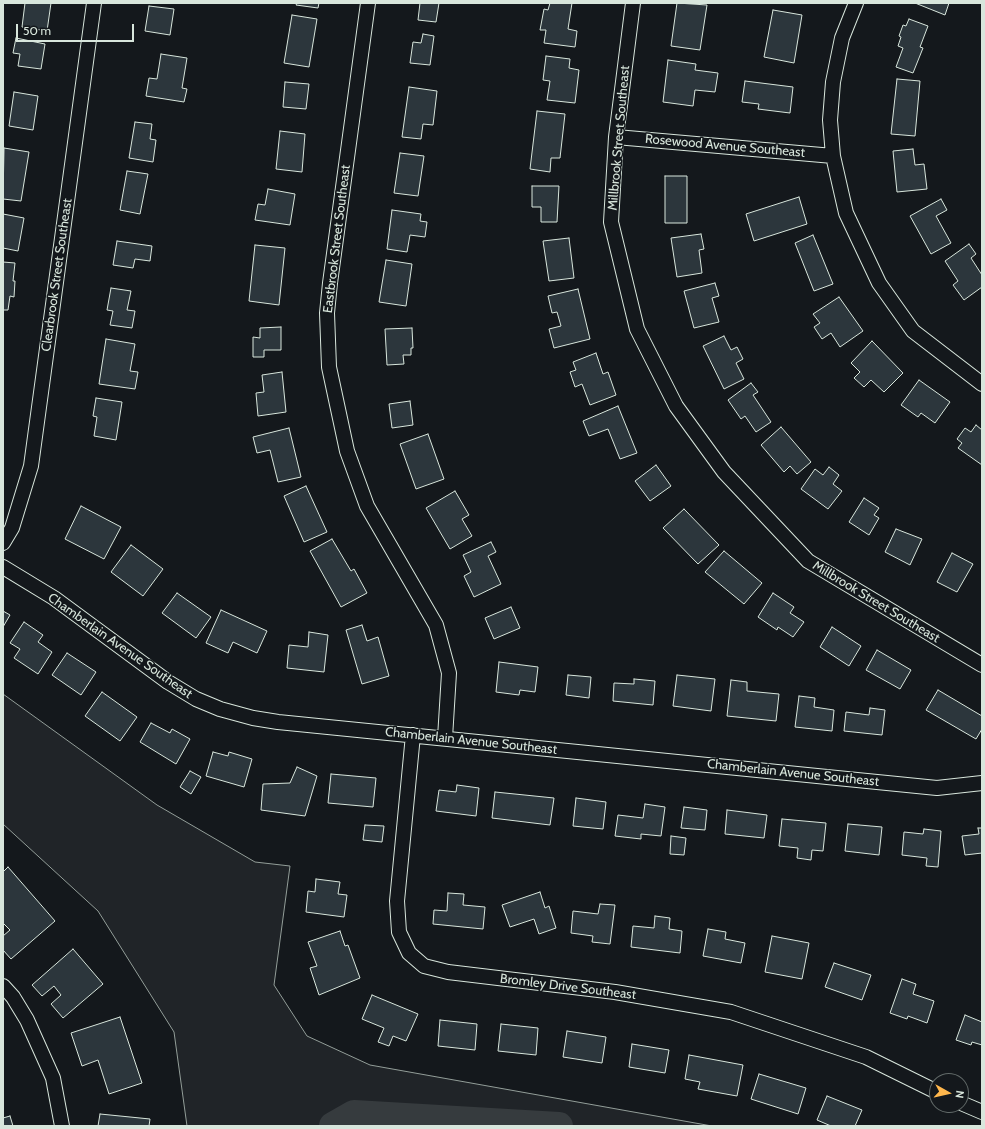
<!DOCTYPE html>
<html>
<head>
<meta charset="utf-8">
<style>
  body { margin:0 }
  #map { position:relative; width:985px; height:1129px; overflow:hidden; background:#14181c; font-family:Cabin,sans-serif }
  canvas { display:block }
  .frame { position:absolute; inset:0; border:4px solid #d8e6dc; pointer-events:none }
  .north { position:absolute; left:929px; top:1073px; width:40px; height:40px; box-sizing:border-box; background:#14181c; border:1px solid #626a69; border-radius:50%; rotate:98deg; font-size:11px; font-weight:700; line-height:16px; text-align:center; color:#d8e6dc }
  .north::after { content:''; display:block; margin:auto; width:14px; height:18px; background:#ffb74d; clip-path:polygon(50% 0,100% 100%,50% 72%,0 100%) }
  .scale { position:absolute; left:16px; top:24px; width:118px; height:18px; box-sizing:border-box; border:2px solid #d8e6dc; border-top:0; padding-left:5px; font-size:12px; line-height:14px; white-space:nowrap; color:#d8e6dc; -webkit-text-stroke:3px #14181c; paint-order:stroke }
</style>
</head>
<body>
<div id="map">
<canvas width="985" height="1129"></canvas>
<div class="frame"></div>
<div class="north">N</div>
<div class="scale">50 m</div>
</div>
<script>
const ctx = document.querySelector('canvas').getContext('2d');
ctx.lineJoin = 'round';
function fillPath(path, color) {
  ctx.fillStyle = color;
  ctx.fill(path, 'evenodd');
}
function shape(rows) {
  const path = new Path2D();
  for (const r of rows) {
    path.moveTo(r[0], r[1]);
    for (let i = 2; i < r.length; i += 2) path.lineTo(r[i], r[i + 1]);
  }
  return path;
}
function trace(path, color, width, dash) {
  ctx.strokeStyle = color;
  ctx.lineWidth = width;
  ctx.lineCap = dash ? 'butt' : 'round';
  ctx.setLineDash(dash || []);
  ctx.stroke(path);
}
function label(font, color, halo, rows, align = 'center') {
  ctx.font = font + ' Cabin,sans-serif';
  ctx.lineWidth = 3;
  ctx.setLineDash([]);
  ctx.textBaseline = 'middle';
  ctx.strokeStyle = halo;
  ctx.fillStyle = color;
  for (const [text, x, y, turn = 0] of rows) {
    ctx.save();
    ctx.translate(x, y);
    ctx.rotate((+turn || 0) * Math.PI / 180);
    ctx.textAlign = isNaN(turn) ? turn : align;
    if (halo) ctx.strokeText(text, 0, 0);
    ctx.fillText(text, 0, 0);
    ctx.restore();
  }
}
const green = shape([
  [3,694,157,805,255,862,290,866,274,985,307,1036,370,1065,712,1126,187,1126,174,1032,98,911,3,824,3,694]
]);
const river = shape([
  [333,1126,354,1114,559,1126]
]);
const building = shape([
  [25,3,51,3,47,31,22,27,25,3],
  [297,3,319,3,318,8,296,5,297,3],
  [420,3,439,3,436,22,418,20,420,3],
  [550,3,572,3,568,29,577,31,575,47,544,43,546,30,540,30,544,9,548,10,550,3],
  [677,3,707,5,700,50,671,46,677,3],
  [915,3,949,3,945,15,915,3],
  [149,6,174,9,170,35,145,31,149,6],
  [773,10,802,15,794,63,764,57,773,10],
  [292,15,317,19,309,67,284,63,292,15],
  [909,19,928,26,920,47,923,48,913,73,896,67,903,48,898,46,901,37,899,36,903,25,906,26,909,19],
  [423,34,434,36,430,65,410,63,413,42,421,43,423,34],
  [16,38,45,44,41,69,18,66,20,54,13,53,16,38],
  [161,54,187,58,182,88,187,89,184,102,146,96,149,78,157,79,161,54],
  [546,56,570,59,569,68,579,70,575,103,547,100,550,81,543,80,546,56],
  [668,60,696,64,695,70,718,73,715,92,695,90,693,106,663,102,668,60],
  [897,79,920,81,915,136,891,134,897,79],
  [745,81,793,87,790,113,758,109,759,104,742,102,745,81],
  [285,82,309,84,306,109,283,107,285,82],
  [409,87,437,91,433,125,423,124,421,139,402,137,409,87],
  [14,92,38,96,33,130,9,126,14,92],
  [537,111,565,114,560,158,551,158,550,172,530,169,537,111],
  [135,122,152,124,150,139,156,140,153,162,129,158,135,122],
  [280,131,305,134,302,172,276,169,280,131],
  [4,148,29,152,21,201,3,199,4,148],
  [913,149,915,165,924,164,927,189,897,192,893,151,913,149],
  [400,153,424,156,418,196,394,193,400,153],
  [127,171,148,174,140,214,120,210,127,171],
  [665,176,687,176,687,223,665,223,665,176],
  [532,186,559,186,557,222,541,222,541,207,532,207,532,186],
  [268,189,295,194,290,225,255,220,258,204,265,205,268,189],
  [799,197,807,224,754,241,746,214,799,197],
  [941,199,947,210,936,216,951,243,931,254,910,216,941,199],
  [392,210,421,214,420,221,427,222,425,237,410,235,407,252,387,249,392,210],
  [3,214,24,218,18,251,3,248,3,214],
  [701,234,704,249,699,250,702,273,677,277,671,238,701,234],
  [813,235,833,284,814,291,795,243,813,235],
  [569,238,574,278,549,281,543,241,569,238],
  [117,241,152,246,150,261,135,259,133,268,113,265,117,241],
  [969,244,976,254,971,258,982,275,982,287,964,300,953,285,958,281,945,261,969,244],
  [255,245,285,248,279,305,249,301,255,245],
  [386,260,412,264,406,306,379,302,386,260],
  [3,262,15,263,13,281,15,281,14,297,10,296,8,310,3,310,3,262],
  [715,283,719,296,712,298,719,322,694,328,684,291,715,283],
  [111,288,131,291,127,310,135,311,132,328,110,325,113,311,107,310,111,288],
  [578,289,590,339,554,348,549,329,561,326,557,312,552,313,548,296,578,289],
  [839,297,863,331,840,347,831,333,822,339,814,327,820,323,813,314,839,297],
  [281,327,281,350,264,350,264,357,253,357,253,337,260,338,260,328,281,327],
  [412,328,413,348,411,348,411,355,403,355,404,364,387,365,385,329,412,328],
  [724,336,731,350,737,347,743,359,736,363,744,379,724,389,703,346,724,336],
  [106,339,135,344,130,371,138,372,135,389,99,384,106,339],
  [872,341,903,373,884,392,871,380,864,387,854,378,860,372,851,363,872,341],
  [596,353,603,374,608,372,616,395,590,405,582,384,575,387,570,372,576,370,573,362,596,353],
  [282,372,286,412,258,416,256,393,264,392,262,375,282,372],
  [919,380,950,402,935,423,921,413,918,417,901,405,919,380],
  [751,383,758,392,753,395,771,422,756,432,745,416,741,419,728,400,751,383],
  [96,398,122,402,116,440,94,436,97,417,93,416,96,398],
  [410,401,413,425,392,428,389,404,410,401],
  [618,406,637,453,620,459,608,429,589,436,583,421,618,406],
  [976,425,982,430,982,465,958,448,962,443,957,439,965,428,971,432,976,425],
  [781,427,811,462,797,474,790,466,784,472,761,445,781,427],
  [289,428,301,477,278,482,270,450,257,453,253,437,289,428],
  [428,434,444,479,416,489,400,444,428,434],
  [656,465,671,486,650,501,635,481,656,465],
  [829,467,839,475,833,484,842,491,828,509,801,489,815,469,823,475,829,467],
  [306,486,327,532,304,542,284,496,306,486],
  [455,491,469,515,462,519,472,536,450,549,426,508,455,491],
  [864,498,879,508,874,515,879,518,869,535,849,522,864,498],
  [81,506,121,527,104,559,65,539,81,506],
  [684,509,719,545,698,564,663,528,684,509],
  [896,529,922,539,910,565,885,552,896,529],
  [332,539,351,571,354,569,367,593,341,607,310,551,332,539],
  [491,542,496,552,488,556,501,584,474,597,464,576,471,572,463,555,491,542],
  [131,545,163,569,143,596,111,572,131,545],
  [724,551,762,583,744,604,705,572,724,551],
  [952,553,973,564,957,592,937,582,952,553],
  [177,593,211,617,196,638,162,613,177,593],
  [773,593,794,607,790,613,804,622,793,637,778,627,777,630,758,617,773,593],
  [511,607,520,628,494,639,485,618,511,607],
  [221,610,267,631,257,653,233,642,228,653,206,643,221,610],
  [3,611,10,615,3,627,3,611],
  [24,622,43,635,38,642,52,652,38,674,14,658,20,649,10,643,24,622],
  [362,625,367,641,378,637,389,676,362,684,346,630,362,625],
  [832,627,861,646,849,666,820,647,832,627],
  [309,632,328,635,324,672,287,668,289,645,308,647,309,632],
  [877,650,911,670,900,689,866,670,877,650],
  [67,653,96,672,81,695,52,675,67,653],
  [499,662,538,667,535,692,520,690,519,695,496,692,499,662],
  [568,675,591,677,589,698,566,695,568,675],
  [677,675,715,679,711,711,673,706,677,675],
  [634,679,655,681,653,705,613,701,614,683,634,684,634,679],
  [731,680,747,682,747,691,779,694,776,721,727,716,731,680],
  [938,690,982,716,982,729,976,739,926,710,938,690],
  [102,692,137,717,120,741,85,716,102,692],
  [799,696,815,698,814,707,834,710,832,731,795,727,799,696],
  [870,708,885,710,882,735,844,731,846,712,869,715,870,708],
  [151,723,170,733,172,729,190,739,176,764,140,742,151,723],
  [213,752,228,756,229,752,252,759,244,787,206,776,213,752],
  [297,767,317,776,305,816,261,810,263,784,290,783,297,767],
  [190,771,201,777,191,794,180,787,190,771],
  [331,774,376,778,373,807,328,803,331,774],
  [457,785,479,788,476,816,436,811,439,790,456,792,457,785],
  [495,792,554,798,550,825,492,818,495,792],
  [576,798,606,802,603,829,573,826,576,798],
  [645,804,665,807,661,836,641,834,641,839,615,836,618,815,643,818,645,804],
  [684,807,707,810,705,830,681,828,684,807],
  [727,810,767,815,764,838,725,834,727,810],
  [782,819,826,823,823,851,812,850,811,860,797,858,798,848,779,846,782,819],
  [848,824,882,827,879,855,845,851,848,824],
  [365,825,384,826,382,842,363,840,365,825],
  [978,828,982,828,982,853,965,855,962,836,979,834,978,828],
  [924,829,941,831,938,867,926,866,927,858,902,855,904,832,923,834,924,829],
  [671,836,686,838,684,855,670,854,671,836],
  [8,867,55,921,11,959,3,950,3,936,10,930,3,923,3,872,8,867],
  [316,879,340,882,338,894,347,895,344,917,306,912,308,891,315,892,316,879],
  [540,892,545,908,549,906,556,928,539,934,534,919,510,927,502,905,540,892],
  [448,893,464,894,463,905,485,907,483,929,433,924,434,910,447,911,448,893],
  [600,904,615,905,610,944,592,942,593,936,571,933,573,911,598,914,600,904],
  [655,916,670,918,669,929,682,931,680,953,631,947,633,926,654,928,655,916],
  [708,929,726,932,725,939,745,943,741,963,703,956,708,929],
  [340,931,345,946,348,945,360,978,319,995,310,968,317,966,308,942,340,931],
  [772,936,809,943,802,979,765,972,772,936],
  [73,949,103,984,63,1018,51,1004,61,995,54,986,42,996,32,985,73,949],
  [834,963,871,975,862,1000,825,987,834,963],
  [902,979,916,984,913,994,934,1001,927,1023,908,1016,907,1019,890,1013,902,979],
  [372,995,418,1014,406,1041,393,1036,389,1046,378,1042,384,1028,362,1019,372,995],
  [965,1015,982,1022,982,1045,972,1042,971,1045,956,1040,965,1015],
  [120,1017,142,1083,109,1094,98,1060,82,1066,71,1033,120,1017],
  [440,1020,477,1024,475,1050,438,1046,440,1020],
  [501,1024,538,1028,536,1055,498,1051,501,1024],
  [567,1031,606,1037,602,1063,563,1057,567,1031],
  [632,1044,669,1050,665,1073,629,1067,632,1044],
  [689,1055,743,1065,737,1096,698,1089,700,1082,685,1079,689,1055],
  [759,1074,806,1088,798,1114,751,1099,759,1074],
  [827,1096,862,1110,855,1126,831,1126,817,1120,827,1096],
  [100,1114,150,1119,149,1126,98,1126,100,1114],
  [10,1116,13,1126,3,1126,3,1118,10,1116]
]);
const minor = shape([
  [368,3,330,283,327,313,329,367,347,451,367,506,436,625,449,673,445,738],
  [633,3,616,137,611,222,637,329,676,406,724,472,808,561,982,665],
  [856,3,842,38,833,82,830,120,833,156,846,213,879,283,913,331,982,384],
  [616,137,833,156],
  [3,543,12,528,31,466,94,3],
  [3,567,54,598,168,682,196,699,220,709,253,718,278,722,937,788,982,783],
  [413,735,397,901,399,932,409,953,424,966,448,972,615,992,731,1012,866,1057,937,1092],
  [3,986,13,997,27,1020,53,1078,62,1126],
  [961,1103,982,1112]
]);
const streetNames = [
  ["Millbrook Street Southeast",619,138,-85],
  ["Rosewood Avenue Southeast",725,146,5],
  ["Eastbrook Street Southeast",337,239,-83],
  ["Clearbrook Street Southeast",57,275,-82],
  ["Millbrook Street Southeast",876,602,31],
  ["Chamberlain Avenue Southeast",120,646,35],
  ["Chamberlain Avenue Southeast",471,741,6],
  ["Chamberlain Avenue Southeast",793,773,6],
  ["Bromley Drive Southeast",568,987,7]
];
fillPath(green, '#202428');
trace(green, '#939e99', 1);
trace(river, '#363b3e', 28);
fillPath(building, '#2c363c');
trace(building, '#d8e6dc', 1);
trace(minor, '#d8e6dc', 16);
trace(minor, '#14181c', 14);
label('13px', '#d8e6dc', '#14181c', streetNames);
</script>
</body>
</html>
